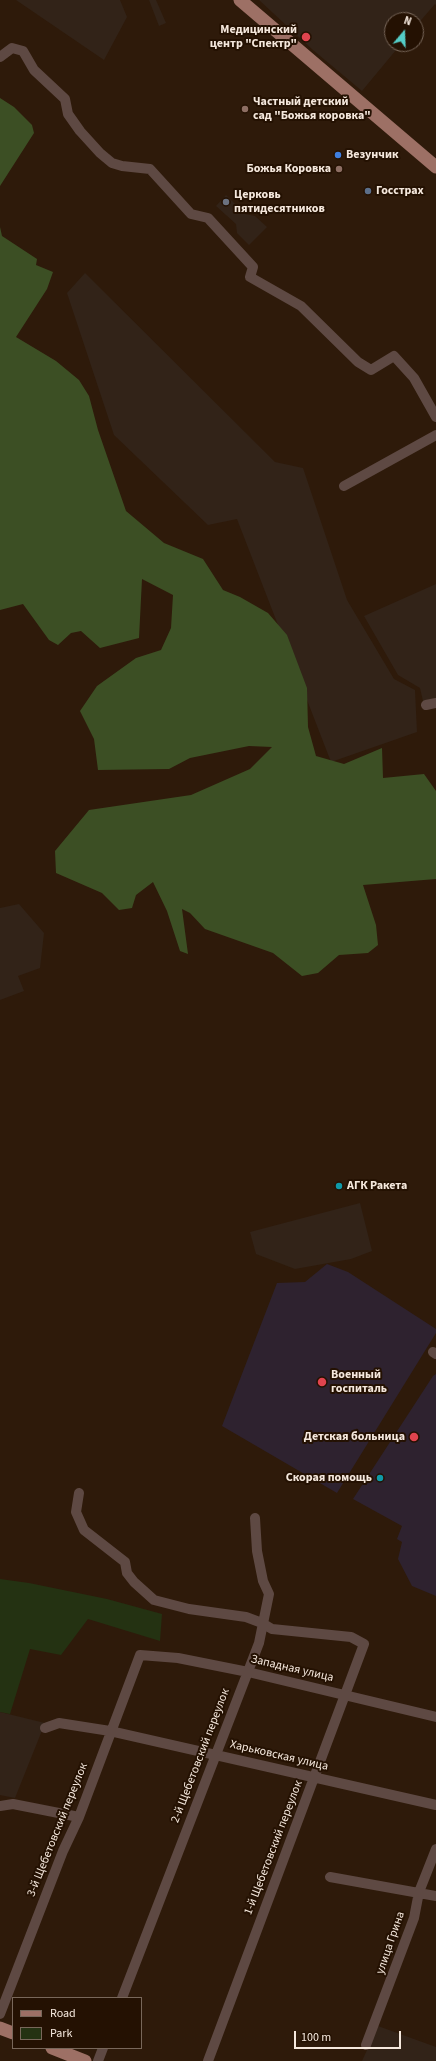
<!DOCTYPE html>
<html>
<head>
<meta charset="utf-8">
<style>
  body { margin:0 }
  #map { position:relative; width:436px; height:2061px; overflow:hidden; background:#2e1a0a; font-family:"Source Sans 3",sans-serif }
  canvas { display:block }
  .legend { position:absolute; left:12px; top:1997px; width:130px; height:52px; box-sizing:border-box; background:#241102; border:1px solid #78675a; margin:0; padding:5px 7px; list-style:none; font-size:12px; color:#f5e8dd }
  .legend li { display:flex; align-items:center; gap:8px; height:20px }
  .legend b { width:20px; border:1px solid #78675a }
  .north { position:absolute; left:384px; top:12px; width:40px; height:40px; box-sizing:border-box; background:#241102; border:1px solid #78675a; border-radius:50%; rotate:19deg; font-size:11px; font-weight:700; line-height:16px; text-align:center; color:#f5e8dd }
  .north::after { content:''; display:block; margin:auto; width:14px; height:18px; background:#54cdc7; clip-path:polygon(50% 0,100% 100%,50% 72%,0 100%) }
  .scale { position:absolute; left:294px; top:2031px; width:107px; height:18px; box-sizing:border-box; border:2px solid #f5e8dd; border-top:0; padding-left:5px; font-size:12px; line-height:14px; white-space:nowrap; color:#f5e8dd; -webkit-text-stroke:3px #241102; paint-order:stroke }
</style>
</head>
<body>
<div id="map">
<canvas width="436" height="2061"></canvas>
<ul class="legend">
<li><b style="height:5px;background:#9d7065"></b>Road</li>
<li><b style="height:11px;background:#243212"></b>Park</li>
</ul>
<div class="north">N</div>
<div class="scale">100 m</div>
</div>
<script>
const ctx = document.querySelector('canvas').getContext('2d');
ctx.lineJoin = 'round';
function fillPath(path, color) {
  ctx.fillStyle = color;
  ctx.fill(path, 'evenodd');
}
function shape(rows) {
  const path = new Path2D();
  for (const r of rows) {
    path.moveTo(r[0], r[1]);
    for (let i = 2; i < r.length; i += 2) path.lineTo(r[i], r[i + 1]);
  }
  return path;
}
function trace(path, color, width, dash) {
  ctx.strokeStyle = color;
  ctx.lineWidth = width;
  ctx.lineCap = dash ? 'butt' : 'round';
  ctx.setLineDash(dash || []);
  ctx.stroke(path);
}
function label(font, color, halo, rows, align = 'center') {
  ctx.font = font + ' "Source Sans 3",sans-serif';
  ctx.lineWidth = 4;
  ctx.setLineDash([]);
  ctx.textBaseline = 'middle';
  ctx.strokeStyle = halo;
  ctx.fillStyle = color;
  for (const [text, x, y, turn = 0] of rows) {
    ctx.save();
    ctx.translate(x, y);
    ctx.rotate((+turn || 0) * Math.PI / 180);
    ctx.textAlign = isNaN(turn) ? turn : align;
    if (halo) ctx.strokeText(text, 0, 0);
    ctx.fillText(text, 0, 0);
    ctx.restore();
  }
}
const industrial = shape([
  [16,0,120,0,127,17,104,60],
  [149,0,156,0,166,23,159,26],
  [259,0,436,0,436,5,435,4,416,26,416,20,392,20,392,44,401,44,362,91,313,50],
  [226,195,245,214,255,216,267,227,249,245,237,233,236,224,216,206],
  [85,273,275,462,303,468,347,600,394,679,415,690,417,732,331,762,237,519,208,525,114,435,67,293],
  [436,584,436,698,423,701,420,688,398,675,364,616],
  [19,904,44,933,40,968,18,976,24,991,0,1000,0,908],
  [360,1203,372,1251,351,1259,295,1269,256,1254,250,1232],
  [0,1712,45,1723,15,1798,0,1795],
  [378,2026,436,2047,436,2061,362,2061]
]);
const medical = shape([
  [327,1264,348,1272,436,1329,436,1333,337,1493,222,1426,277,1283,305,1282],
  [436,1374,436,1596,412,1586,398,1559,402,1542,397,1539,402,1526,353,1499,433,1376]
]);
const green = shape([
  [0,1579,29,1583,107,1599,162,1614,160,1641,88,1619,61,1655,30,1649,10,1714,0,1712]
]);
const forest = shape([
  [0,98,14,107,32,125,34,133,0,186],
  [0,227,2,236,37,259,36,265,53,272,47,289,16,337,56,361,79,380,89,396,98,430,126,511,164,543,203,559,223,590,240,597,268,613,287,635,307,688,308,727,316,756,344,764,382,748,383,778,424,774,436,791,436,879,363,885,376,925,378,945,368,953,339,955,318,973,302,976,273,953,205,929,190,913,182,909,188,954,180,951,167,911,153,882,136,895,132,908,119,910,102,893,56,873,55,851,89,810,191,795,250,769,272,747,249,746,190,758,169,769,98,770,94,739,80,711,97,686,136,658,161,650,171,628,173,595,142,579,139,638,100,648,81,631,71,633,58,645,49,640,23,604,0,610]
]);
const minor = shape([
  [0,57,12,48,23,51,34,70,65,99,68,114,80,131,100,153,112,163,122,166,150,169,191,214,208,218,253,267,250,277,301,306,358,362,371,370,394,356,414,378,436,417],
  [344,486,436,435],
  [426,705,436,703],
  [433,1352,436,1354],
  [79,1493,76,1512,84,1530,125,1562,127,1573,134,1582,154,1600,189,1609,246,1617,262,1623,272,1629,351,1637,364,1644,208,2061],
  [45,1728,59,1723,110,1731,436,1805],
  [0,1806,13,1804,79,1817],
  [330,1877,436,1896],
  [122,1998,259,1643,269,1594,263,1581,257,1551,255,1518],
  [0,2014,63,1851,79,1817,140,1655,178,1658,248,1672,436,1717],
  [366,2045,414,1918,419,1892,436,1849],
  [98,2061,103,2048]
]);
const major = shape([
  [240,0,436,167],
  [0,2028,13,2033],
  [52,2048,85,2061]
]);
const markers = [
  [306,37,5,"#e0444e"],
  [245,109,4,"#8d6e63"],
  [338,155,4,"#3f7fe0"],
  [339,169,4,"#8d6e63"],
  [368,191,4,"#5c6f8a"],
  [226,202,4,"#6b7280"],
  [339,1186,4,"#0f9aa8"],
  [322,1382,5,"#e0444e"],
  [414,1437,5,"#e0444e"],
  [380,1478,4,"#0f9aa8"]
];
const poiNames = [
  ["Медицинский",297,30,"right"],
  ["центр \"Спектр\"",297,44,"right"],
  ["Частный детский",253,102],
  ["сад \"Божья коровка\"",253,116],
  ["Везунчик",346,155],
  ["Божья Коровка",331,169,"right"],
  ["Госстрах",376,191],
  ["Церковь",234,195],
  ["пятидесятников",234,209],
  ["АГК Ракета",347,1186],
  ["Военный",331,1375],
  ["госпиталь",331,1389],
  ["Детская больница",405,1437,"right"],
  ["Скорая помощь",372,1478,"right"]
];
const streetNames = [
  ["Западная улица",292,1669,13],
  ["2-й Щебетовский переулок",201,1756,-69],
  ["Харьковская улица",279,1756,13],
  ["3-й Щебетовский переулок",58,1830,-68],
  ["1-й Щебетовский переулок",274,1848,-69],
  ["улица Грина",391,1943,-71]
];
fillPath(industrial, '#322318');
fillPath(medical, '#2e222f');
fillPath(green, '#243212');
fillPath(forest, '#3c4f24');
trace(minor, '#5e4943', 10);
trace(major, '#9d7065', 13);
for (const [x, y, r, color] of markers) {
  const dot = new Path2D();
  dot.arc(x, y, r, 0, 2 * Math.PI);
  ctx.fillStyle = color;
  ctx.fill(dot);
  trace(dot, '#241102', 1.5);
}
label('bold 12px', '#f5e8dd', '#241102', poiNames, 'left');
label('12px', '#f5e8dd', '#241102', streetNames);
</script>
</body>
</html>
